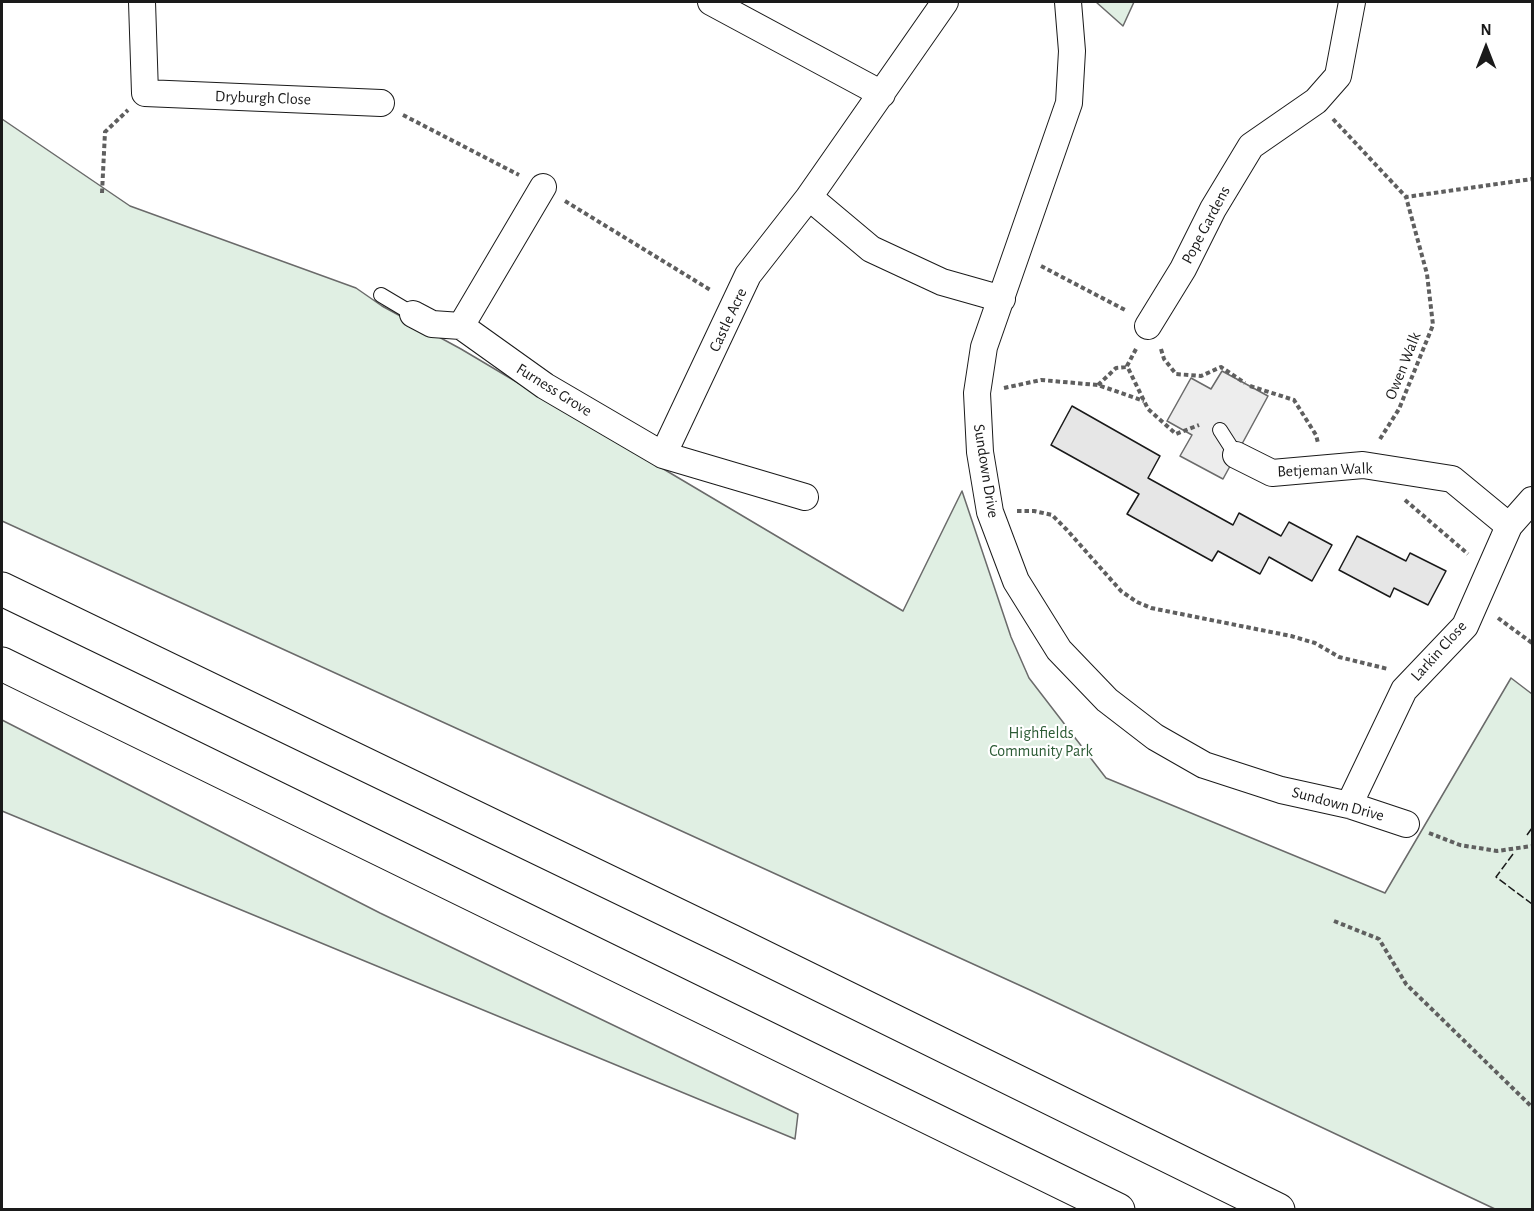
<!DOCTYPE html>
<html>
<head>
<meta charset="utf-8">
<style>
  body { margin:0 }
  #map { position:relative; width:1534px; height:1211px; overflow:hidden; background:#fff; font-family:"Alegreya Sans",sans-serif }
  canvas { display:block }
  .frame { position:absolute; inset:0; border:3px solid #1a1a1a; pointer-events:none }
  .north { position:absolute; left:1456px; top:18px; width:60px; height:60px; -webkit-text-stroke:4px #fff; paint-order:stroke; rotate:0deg; font-size:16px; font-weight:700; line-height:24px; text-align:center; color:#1a1a1a }
  .north::after { content:''; display:block; margin:auto; width:21px; height:27px; background:#1a1a1a; clip-path:polygon(50% 0,100% 100%,50% 72%,0 100%) }
</style>
</head>
<body>
<div id="map">
<canvas width="1534" height="1211"></canvas>
<div class="frame"></div>
<div class="north">N</div>
</div>
<script>
const ctx = document.querySelector('canvas').getContext('2d');
ctx.lineJoin = 'round';
function fillPath(path, color) {
  ctx.fillStyle = color;
  ctx.fill(path, 'evenodd');
}
function shape(rows) {
  const path = new Path2D();
  for (const r of rows) {
    path.moveTo(r[0], r[1]);
    for (let i = 2; i < r.length; i += 2) path.lineTo(r[i], r[i + 1]);
  }
  return path;
}
function trace(path, color, width, dash) {
  ctx.strokeStyle = color;
  ctx.lineWidth = width;
  ctx.lineCap = dash ? 'butt' : 'round';
  ctx.setLineDash(dash || []);
  ctx.stroke(path);
}
function label(font, color, halo, rows, align = 'center') {
  ctx.font = font + ' "Alegreya Sans",sans-serif';
  ctx.lineWidth = 4.5;
  ctx.setLineDash([]);
  ctx.textBaseline = 'middle';
  ctx.strokeStyle = halo;
  ctx.fillStyle = color;
  for (const [text, x, y, turn = 0] of rows) {
    ctx.save();
    ctx.translate(x, y);
    ctx.rotate((+turn || 0) * Math.PI / 180);
    ctx.textAlign = isNaN(turn) ? turn : align;
    if (halo) ctx.strokeText(text, 0, 0);
    ctx.fillText(text, 0, 0);
    ctx.restore();
  }
}
const green = shape([
  [1096,2,1134,2,1123,26,1096,2],
  [2,119,130,206,356,288,382,306,461,349,903,611,962,491,1011,637,1029,678,1106,778,1385,893,1511,678,1532,694,1532,1209,1495,1209,1030,990,2,521,2,119],
  [2,720,380,913,798,1114,795,1139,2,811,2,720]
]);
const parking = shape([
  [1222,371,1268,396,1223,479,1180,456,1192,435,1167,421,1191,378,1211,389,1222,371]
]);
const building = shape([
  [1072,406,1160,456,1148,478,1233,525,1239,513,1281,536,1289,522,1332,545,1312,581,1269,557,1260,574,1218,551,1212,561,1127,514,1139,494,1051,445,1072,406],
  [1357,536,1406,561,1410,553,1446,571,1428,605,1394,588,1390,597,1339,570,1357,536]
]);
const path = shape([
  [403,115,519,175],
  [1333,119,1406,197,1532,179],
  [102,193,105,132,128,110],
  [565,201,712,291],
  [1041,266,1127,311],
  [1136,349,1127,366,1148,409,1176,434,1199,425],
  [1161,349,1164,359,1176,374,1201,376,1221,367,1245,383],
  [1098,385,1116,368,1127,367],
  [1250,386,1294,400,1316,435,1318,443],
  [1004,388,1041,380,1098,385,1144,401],
  [1380,439,1399,409,1433,325,1427,274,1406,197],
  [1405,500,1468,554],
  [1017,511,1034,511,1052,515,1067,530,1121,591,1137,602,1151,608,1291,636,1315,643,1339,657,1388,669],
  [1498,618,1532,643],
  [1429,833,1460,845,1497,851,1532,846],
  [1334,921,1379,939,1406,984,1532,1107]
]);
const lane = shape([
  [381,295,413,314],
  [1220,430,1236,455]
]);
const street = shape([
  [142,2,145,93,381,103],
  [711,2,882,94],
  [1068,2,1072,51,1069,103,984,347,977,393,980,452,990,512,1016,581,1059,650,1107,700,1155,737,1204,765,1281,790,1349,805,1406,824],
  [543,187,461,326,545,386,663,455,805,497],
  [809,197,945,2],
  [413,314,432,324,461,326],
  [1148,326,1183,269,1213,209,1251,146,1316,101,1338,76,1352,2],
  [663,455,748,275,809,197,871,249,942,282,1002,299],
  [1236,455,1272,473,1363,465,1452,479,1509,526],
  [1349,805,1404,690,1465,626,1509,526,1532,500]
]);
const highway = shape([
  [2,589,731,941,1278,1210],
  [2,664,1118,1210]
]);
const fence = shape([
  [1527,835,1532,828],
  [1513,854,1496,877,1532,904]
]);
const streetNames = [
  ["Dryburgh Close",263,98,2],
  ["Pope Gardens",1206,225,-62],
  ["Castle Acre",728,320,-65],
  ["Owen Walk",1403,366,-68],
  ["Furness Grove",554,390,32],
  ["Betjeman Walk",1325,470,-2],
  ["Sundown Drive",986,471,81],
  ["Larkin Close",1439,651,-48],
  ["Sundown Drive",1338,804,15]
];
const parkNames = [
  ["Highfields",1041,733],
  ["Community Park",1041,751]
];
fillPath(green, '#e0efe3');
trace(green, '#6a6a6a', 1.5);
fillPath(parking, '#ededed');
trace(parking, '#6a6a6a', 1.5);
fillPath(building, '#e6e6e6');
trace(building, '#1a1a1a', 1.5);
trace(lane, '#1a1a1a', 16);
trace(street, '#1a1a1a', 28);
trace(highway, '#1a1a1a', 35);
trace(path, '#5f5f5f', 4, [4.5, 3]);
trace(lane, '#fff', 14);
trace(street, '#fff', 26);
trace(highway, '#fff', 33);
trace(fence, '#1a1a1a', 1.5, [8, 3]);
label('16px', '#1a1a1a', '#fff', streetNames);
label('16px', '#2b5a34', '#fff', parkNames);
</script>
</body>
</html>
